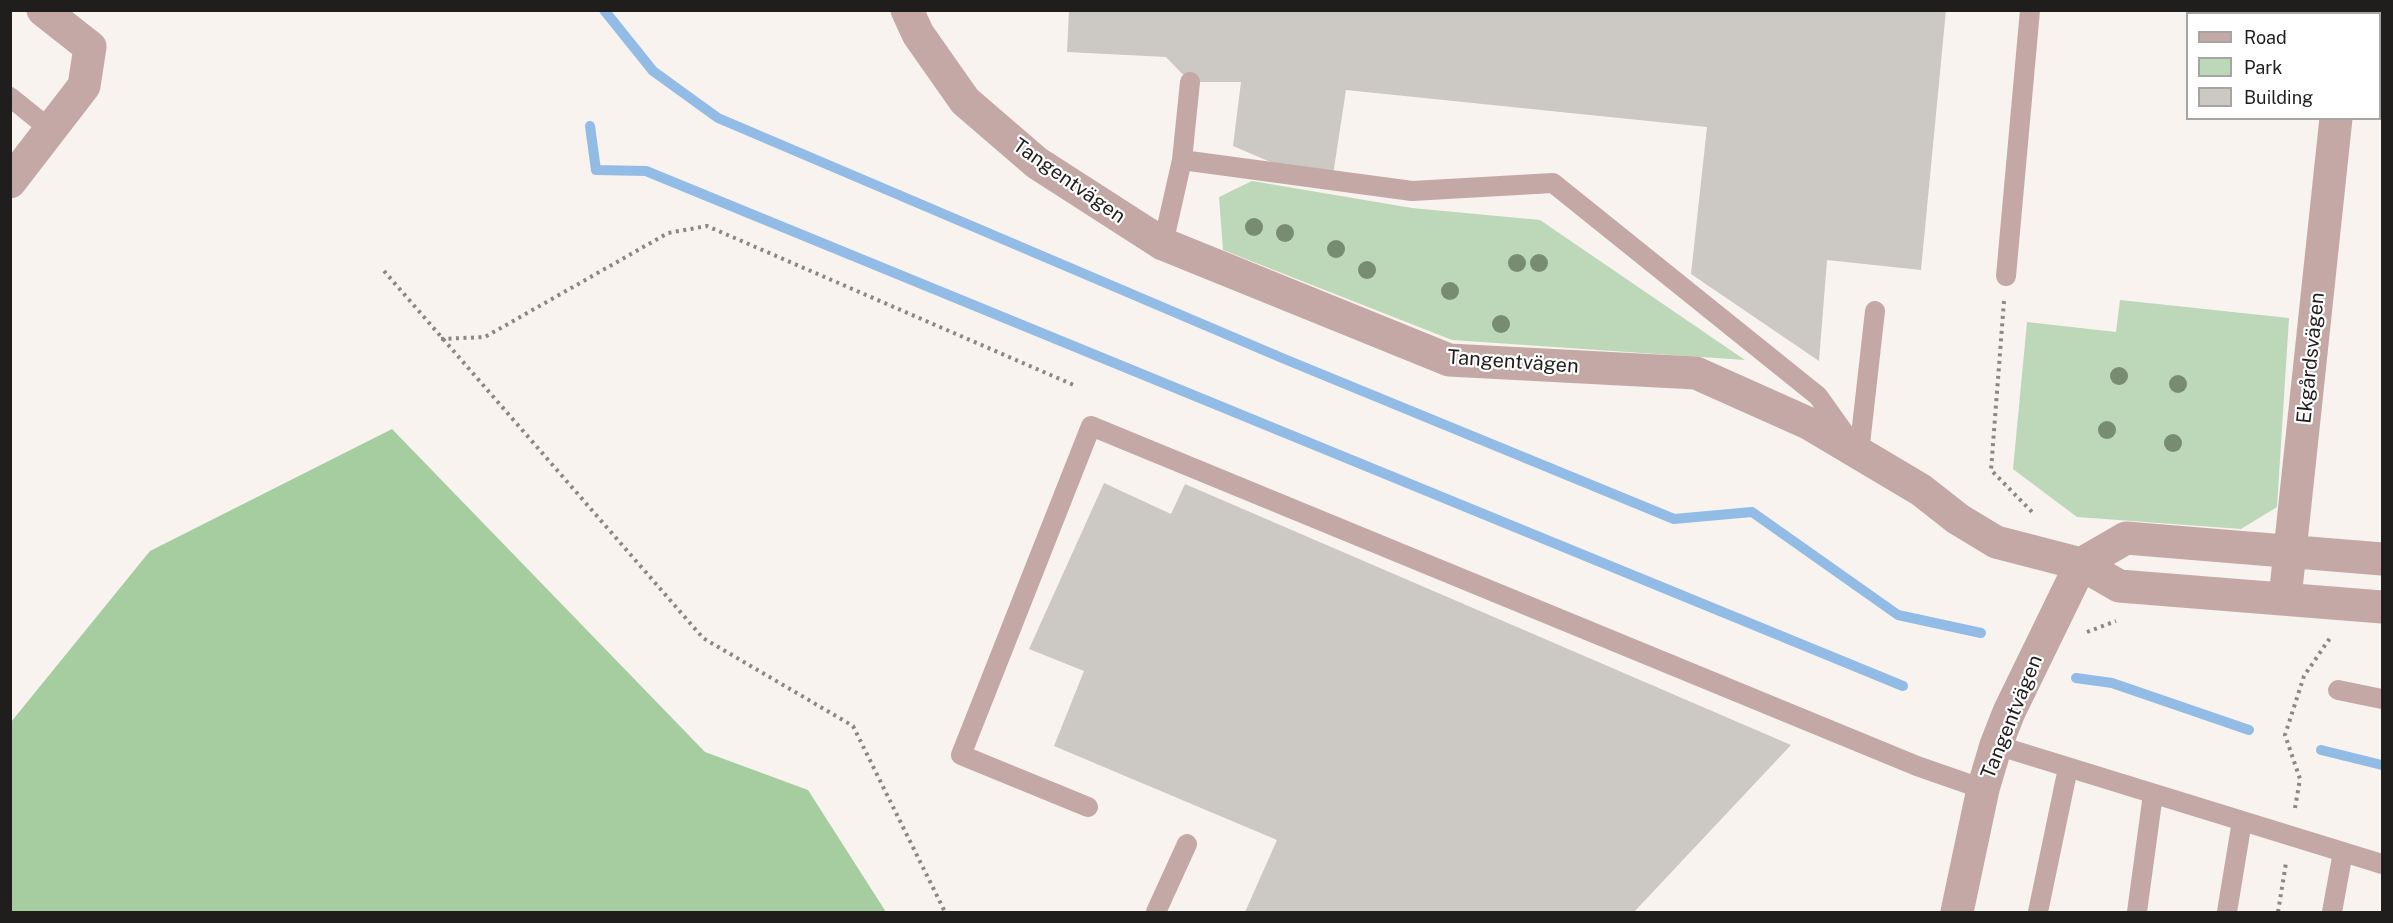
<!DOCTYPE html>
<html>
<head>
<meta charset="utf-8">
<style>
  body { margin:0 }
  #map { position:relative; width:2393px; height:923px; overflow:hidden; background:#f8f3ef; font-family:"Public Sans",sans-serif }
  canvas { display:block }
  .frame { position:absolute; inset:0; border:12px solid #201e1c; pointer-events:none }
  .legend { position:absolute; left:2186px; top:12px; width:195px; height:108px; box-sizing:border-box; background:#fff; border:2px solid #a6a5a4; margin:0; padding:8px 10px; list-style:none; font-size:18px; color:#201e1c }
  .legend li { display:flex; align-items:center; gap:12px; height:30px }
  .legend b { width:30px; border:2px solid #a6a5a4 }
</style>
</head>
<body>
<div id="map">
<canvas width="2393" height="923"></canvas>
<div class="frame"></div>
<ul class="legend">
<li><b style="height:8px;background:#c4a8a5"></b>Road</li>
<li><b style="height:16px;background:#bdd7b9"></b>Park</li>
<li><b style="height:16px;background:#ccc8c4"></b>Building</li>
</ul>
</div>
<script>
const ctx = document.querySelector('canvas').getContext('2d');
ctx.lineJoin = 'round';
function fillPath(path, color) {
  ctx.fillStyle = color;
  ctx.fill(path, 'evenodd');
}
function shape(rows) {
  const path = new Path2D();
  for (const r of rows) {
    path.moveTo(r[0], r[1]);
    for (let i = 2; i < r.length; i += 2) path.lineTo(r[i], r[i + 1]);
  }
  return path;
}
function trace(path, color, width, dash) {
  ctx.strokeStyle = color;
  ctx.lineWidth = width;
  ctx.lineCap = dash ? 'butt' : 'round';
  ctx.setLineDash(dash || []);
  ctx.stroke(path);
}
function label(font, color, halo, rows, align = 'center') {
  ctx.font = font + ' "Public Sans",sans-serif';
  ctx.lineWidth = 4.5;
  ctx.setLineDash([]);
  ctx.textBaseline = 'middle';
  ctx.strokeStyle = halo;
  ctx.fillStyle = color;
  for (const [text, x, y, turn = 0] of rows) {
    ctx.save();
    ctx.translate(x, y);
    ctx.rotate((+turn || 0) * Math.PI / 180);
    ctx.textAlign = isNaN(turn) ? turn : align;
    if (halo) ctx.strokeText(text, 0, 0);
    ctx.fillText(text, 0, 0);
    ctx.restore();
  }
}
const green = shape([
  [1252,181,1412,208,1540,220,1745,360,1452,340,1223,250,1219,197],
  [2120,300,2289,318,2277,507,2241,529,2077,517,2013,469,2027,322,2116,332]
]);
const forest = shape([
  [392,429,705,752,808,790,886,912,11,912,11,722,150,551]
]);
const stream = shape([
  [604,10,653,71,718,118,1282,358,1674,519,1752,512,1898,615,1981,633],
  [590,126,596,170,646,171,1903,686],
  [2076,678,2112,683,2249,730],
  [2321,750,2382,765]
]);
const building = shape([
  [1069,10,1946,10,1921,270,1827,260,1819,361,1691,274,1707,127,1346,90,1333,175,1294,172,1233,146,1241,82,1190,82,1166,57,1067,52],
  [1104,483,1171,514,1185,484,1791,745,1634,912,1245,912,1277,840,1054,746,1084,671,1029,649]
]);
const path = shape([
  [384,271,703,638,853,726,945,912],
  [2004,301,1991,470,2035,515],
  [441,339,485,337,668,233,707,226,1076,386],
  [2087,632,2116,621],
  [2295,808,2300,779,2285,735,2304,676,2330,638],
  [2278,912,2286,863]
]);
const service = shape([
  [10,97,51,130],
  [1182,160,1412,191,1553,183,1818,396,1850,441],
  [1163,244,1182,160,1190,82],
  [2006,276,2030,10],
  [1859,453,1875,311],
  [2338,690,2382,699],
  [1996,745,2382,864],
  [1088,807,961,755,1091,426,1917,766,1983,789],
  [1156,912,1187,844],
  [2038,912,2068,768],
  [2137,912,2153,794],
  [2227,912,2242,821],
  [2332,912,2343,852]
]);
const minor = shape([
  [907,10,918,34,965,101,1037,163,1163,244,1449,360,1696,373,1810,424,1921,490,1958,519,1996,542,2081,564,2119,586,2382,607],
  [2348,14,2348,10],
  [10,182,84,86,90,47,43,10],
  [2285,598,2336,118],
  [1957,912,1983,789,1996,745,2009,712,2081,564,2126,538,2382,559]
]);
const trees = [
  [1254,227],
  [1285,233],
  [1336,249],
  [1517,263],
  [1539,263],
  [1367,270],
  [1450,291],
  [1501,324],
  [2119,376],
  [2178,384],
  [2107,430],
  [2173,443]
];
const streetNames = [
  ["Tangentvägen",1069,181,35],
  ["Ekgårdsvägen",2311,358,-84],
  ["Tangentvägen",1513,362,4],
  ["Tangentvägen",2012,717,-68]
];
fillPath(green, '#bdd7b9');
fillPath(forest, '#a6cda0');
trace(stream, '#92bce6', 10);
fillPath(building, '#ccc8c4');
trace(path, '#8a8784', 4, [3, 4.5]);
trace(service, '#c4a8a5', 20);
trace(minor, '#c4a8a5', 33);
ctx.fillStyle = '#788c71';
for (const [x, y] of trees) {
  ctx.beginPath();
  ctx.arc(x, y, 9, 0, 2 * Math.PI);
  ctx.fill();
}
label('20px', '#201e1c', '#fff', streetNames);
</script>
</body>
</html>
